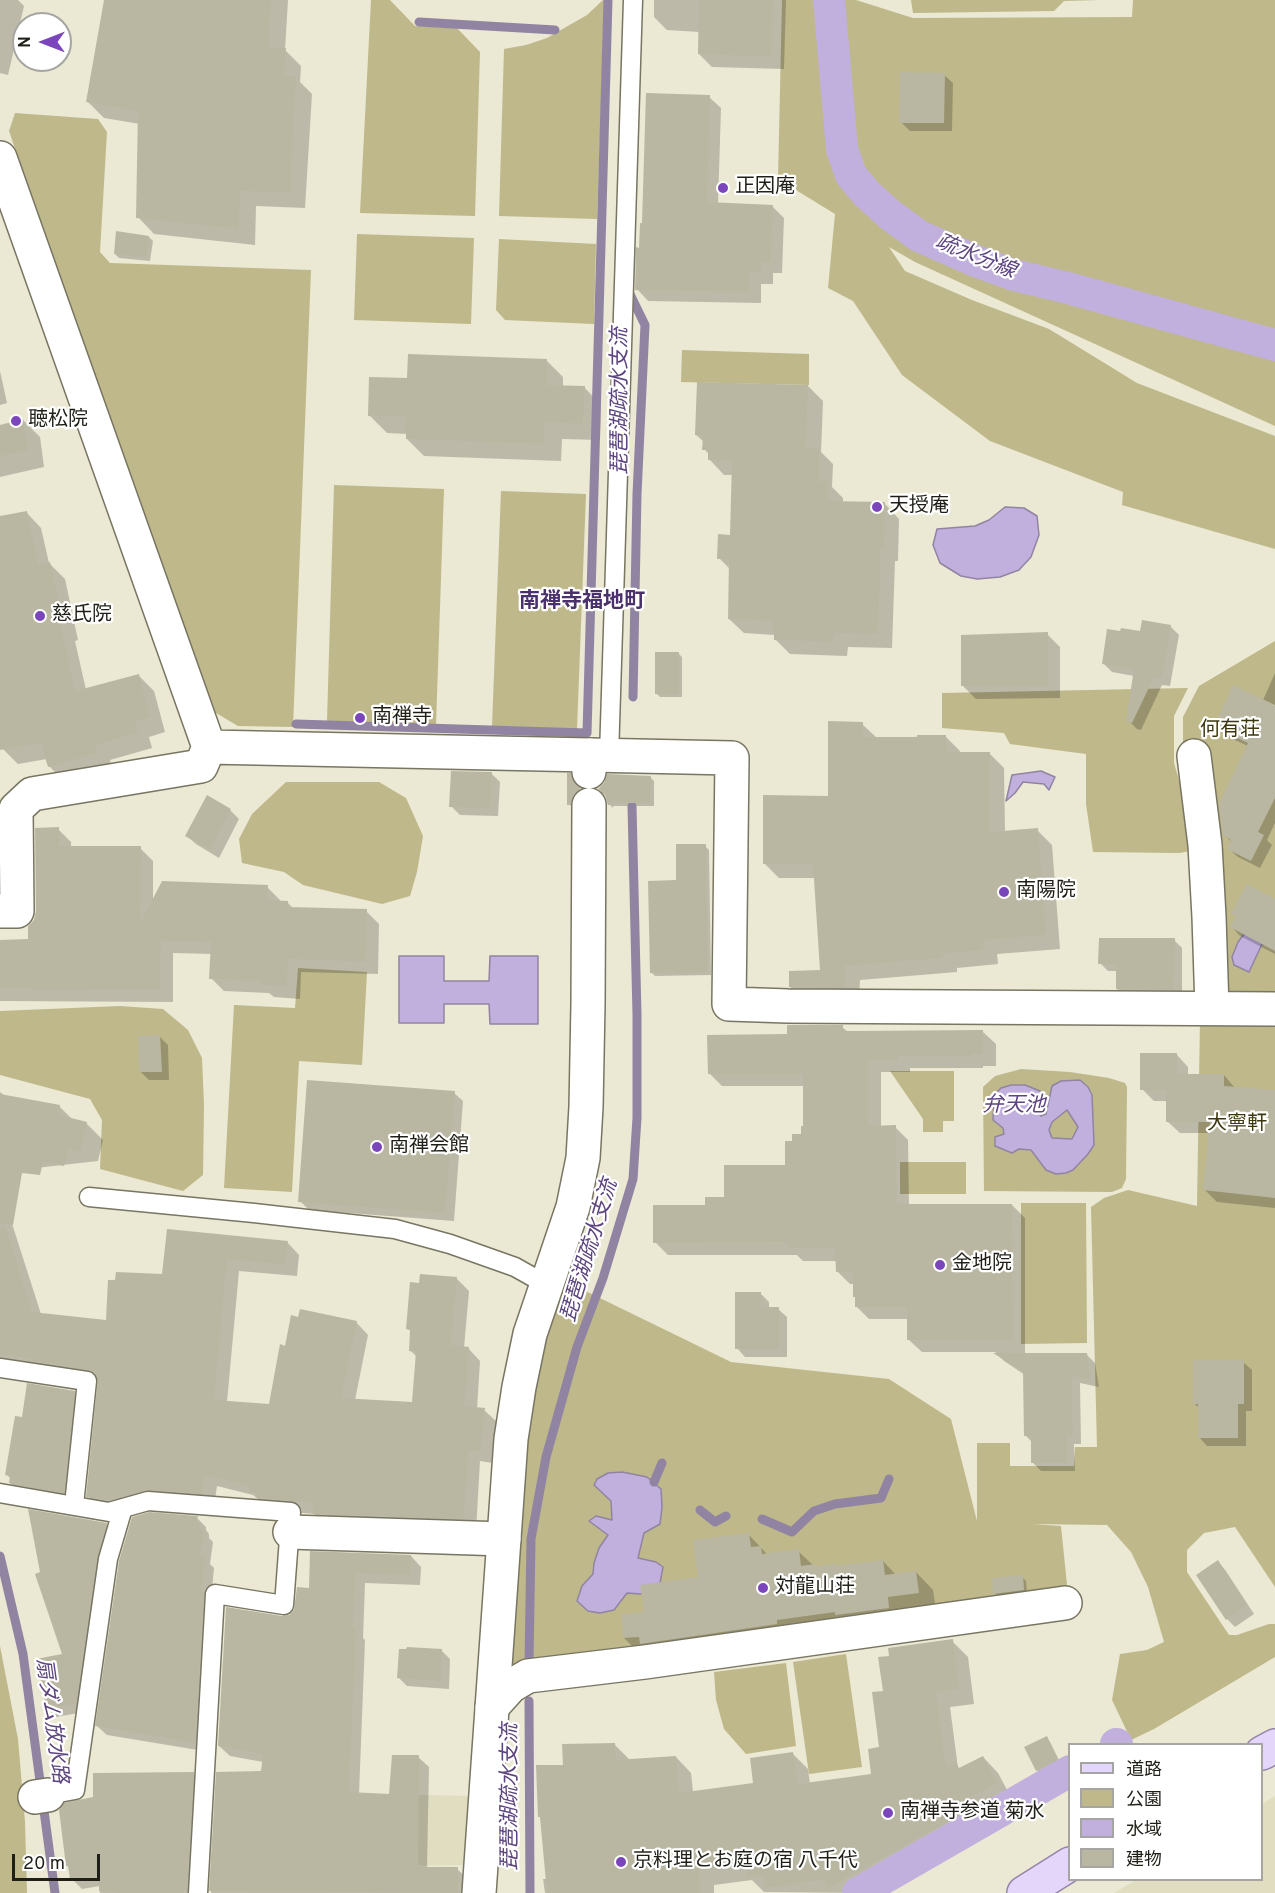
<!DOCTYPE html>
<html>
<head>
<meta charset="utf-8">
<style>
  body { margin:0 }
  #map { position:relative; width:1275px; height:1893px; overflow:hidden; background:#ebe8d3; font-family:Overpass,"Noto Sans JP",sans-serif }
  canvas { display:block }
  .legend { position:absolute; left:1068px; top:1743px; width:195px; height:138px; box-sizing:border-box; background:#fff; border:2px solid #a6a5a2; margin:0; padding:8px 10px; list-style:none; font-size:18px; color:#201f17 }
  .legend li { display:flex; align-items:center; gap:12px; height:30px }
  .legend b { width:30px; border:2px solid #a6a5a2 }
  .north { position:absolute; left:12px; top:12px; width:60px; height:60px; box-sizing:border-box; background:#fff; border:2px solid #a6a5a2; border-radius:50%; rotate:270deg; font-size:16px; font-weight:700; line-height:24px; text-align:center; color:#201f17 }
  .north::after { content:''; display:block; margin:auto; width:21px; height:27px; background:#7b45bc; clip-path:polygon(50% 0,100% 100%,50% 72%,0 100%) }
  .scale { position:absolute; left:12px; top:1854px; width:88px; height:27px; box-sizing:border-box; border:3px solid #201f17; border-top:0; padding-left:8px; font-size:18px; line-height:21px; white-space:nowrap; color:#201f17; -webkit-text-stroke:4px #fff; paint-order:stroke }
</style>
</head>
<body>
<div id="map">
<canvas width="1275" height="1893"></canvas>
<ul class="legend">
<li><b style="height:8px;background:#e4d6fb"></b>道路</li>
<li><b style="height:16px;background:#bfb88a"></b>公園</li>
<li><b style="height:16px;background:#c1b0de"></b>水域</li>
<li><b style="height:16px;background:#b9b7a2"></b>建物</li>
</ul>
<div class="north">N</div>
<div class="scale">20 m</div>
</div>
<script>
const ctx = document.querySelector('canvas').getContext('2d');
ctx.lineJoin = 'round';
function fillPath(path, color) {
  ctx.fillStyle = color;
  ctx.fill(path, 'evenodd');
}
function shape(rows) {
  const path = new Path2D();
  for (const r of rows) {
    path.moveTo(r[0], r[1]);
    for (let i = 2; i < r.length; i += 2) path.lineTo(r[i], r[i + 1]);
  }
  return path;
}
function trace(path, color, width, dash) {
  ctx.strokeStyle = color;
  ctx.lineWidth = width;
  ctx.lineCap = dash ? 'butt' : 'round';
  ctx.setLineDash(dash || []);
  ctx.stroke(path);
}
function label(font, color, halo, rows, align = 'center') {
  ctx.font = font + ' Overpass,"Noto Sans JP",sans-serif';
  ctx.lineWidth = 4.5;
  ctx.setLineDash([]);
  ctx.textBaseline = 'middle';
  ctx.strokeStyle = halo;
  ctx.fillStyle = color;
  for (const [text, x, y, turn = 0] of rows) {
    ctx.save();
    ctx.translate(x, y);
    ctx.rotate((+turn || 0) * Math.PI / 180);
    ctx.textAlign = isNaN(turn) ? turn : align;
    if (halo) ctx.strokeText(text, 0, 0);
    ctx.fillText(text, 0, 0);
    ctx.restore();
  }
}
const built = shape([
  [342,1793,469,1796,468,1865,396,1866],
  [1275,1796,1275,1893,1114,1893,1136,1880,1262,1880,1262,1804]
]);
const green = shape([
  [371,0,390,0,415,26,457,28,480,52,475,216,360,213],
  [603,0,605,0,597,219,499,216,504,49,526,45,547,38,587,15],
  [782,0,856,0,913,18,1132,17,1133,0,1275,0,1275,426,915,262,889,247,905,271,972,300,1049,329,1137,383,1275,436,1275,549,1122,505,1123,492,990,441,902,375,853,301,828,288,835,214,778,179],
  [911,0,1100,0,1064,1,1054,11,913,13],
  [15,113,98,119,107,132,100,252,110,263,311,270,293,727,238,726,216,713,205,698,9,131],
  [357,234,474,238,471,324,354,320],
  [499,239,596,244,594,324,505,320,496,310],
  [682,350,809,354,809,385,681,382],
  [334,485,444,489,436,725,327,721],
  [501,491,586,494,577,729,492,726],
  [1275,641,1275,997,1217,998,1183,756,1183,717,1199,686],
  [1188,688,1174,716,1174,763,1199,849,1180,853,1093,852,1086,804,1086,754,1010,744,1004,733,942,728,942,693],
  [286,782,379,782,406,798,423,836,417,872,410,896,382,904,303,885,284,872,242,863,239,839,252,814],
  [298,968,367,972,362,1065,299,1061,292,1192,224,1188,234,1005,295,1008],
  [120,1006,163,1009,188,1030,202,1058,204,1105,203,1175,183,1191,100,1169,102,1120,90,1099,0,1075,0,1011],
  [1200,1020,1275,1021,1275,1587,1235,1527,1204,1533,1187,1550,1187,1572,1229,1635,1237,1635,1269,1624,1275,1624,1275,1657,1154,1729,1131,1740,1112,1700,1120,1654,1147,1650,1164,1642,1148,1587,1131,1552,1107,1525,1032,1524,1061,1526,1067,1585,799,1637,511,1675,524,1410,563,1280,731,1362,889,1379,951,1419,977,1521,977,1443,1010,1443,1010,1466,1074,1466,1075,1447,1097,1447,1091,1207,1104,1198,1128,1190,1197,1206],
  [1021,1069,1070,1072,1109,1078,1125,1083,1127,1087,1126,1179,1122,1188,1112,1192,984,1191,983,1087,995,1076],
  [890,1071,954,1071,954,1121,943,1121,943,1132,923,1132,923,1119],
  [900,1162,966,1162,966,1194,900,1194],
  [1021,1203,1086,1203,1087,1343,1021,1344],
  [0,1646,18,1739,25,1822,27,1893,0,1893],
  [846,1654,862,1767,809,1774,793,1662],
  [786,1663,796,1746,746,1754,724,1729,716,1700,714,1672]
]);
const water = shape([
  [1005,507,1024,508,1037,516,1039,535,1031,557,1019,570,1000,577,977,579,961,576,940,563,933,545,937,529,975,526,989,520,1005,507],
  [1041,771,1055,777,1049,790,1044,784,1023,782,1015,793,1006,801,1012,775,1041,771],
  [1255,920,1270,944,1262,944,1249,972,1234,965,1232,957,1238,942,1255,920],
  [399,956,444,956,444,981,489,981,490,956,538,956,538,1024,490,1024,489,1004,444,1004,444,1023,399,1023,399,956],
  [1080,1080,1088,1087,1092,1095,1094,1145,1088,1154,1073,1170,1066,1173,1056,1174,1046,1170,1031,1150,1019,1149,1012,1153,995,1146,995,1137,1004,1134,1003,1128,993,1120,994,1095,1001,1088,1011,1085,1025,1085,1040,1091,1042,1095,1036,1101,1036,1110,1041,1116,1046,1114,1052,1086,1061,1081,1080,1080],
  [1067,1110,1078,1127,1072,1139,1052,1138,1049,1130,1052,1122,1067,1110],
  [622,1472,647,1477,661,1489,662,1507,660,1524,644,1533,638,1558,656,1562,663,1567,660,1583,641,1594,627,1593,614,1610,600,1613,588,1611,577,1601,582,1586,593,1574,594,1563,599,1548,608,1535,589,1521,596,1516,612,1520,611,1501,594,1485,597,1479,608,1473,622,1472]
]);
const shadow = shape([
  [0,0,18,0,24,6,8,75,0,73],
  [154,0,288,0,285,50,301,66,300,82,312,94,305,208,256,206,255,245,154,234,138,217,140,124,104,118,88,102],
  [654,0,786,0,784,69,712,67,699,54,700,32,667,30,654,17],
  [944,75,953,83,952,131,910,131,901,122],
  [709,97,721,108,718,204,772,206,784,218,782,273,773,273,773,284,761,284,761,303,648,301,637,289,641,249],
  [149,237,153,241,150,261,119,258,115,254],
  [546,360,563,377,563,387,584,387,601,405,600,440,562,439,561,461,424,456,407,439,407,434,387,433,370,416,409,380],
  [0,371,7,403,0,405],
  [808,386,823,401,821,452,833,464,832,487,843,498,843,503,885,504,899,519,898,561,895,561,892,648,848,647,847,656,790,654,775,639,775,635,744,633,729,619,731,570,719,558,732,536,733,475,724,475,710,460,710,455,704,449,704,442,696,435],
  [23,420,40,437,44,467,0,477,0,427],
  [26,512,41,528,49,563,65,579,78,640,75,641,86,690,139,676,154,691,165,732,149,737,152,748,110,760,112,768,64,781,49,766,47,759,18,764,3,749,0,742,0,518],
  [1170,626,1179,635,1170,686,1162,685,1141,730,1137,729,1128,720,1134,676,1112,672,1103,663,1142,633],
  [1047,634,1060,647,1060,698,976,699,963,686],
  [678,653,682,657,682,697,660,697,656,693],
  [1275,673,1275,823,1267,840,1272,845,1260,868,1238,857,1229,849,1232,842,1224,835,1248,746,1224,735,1216,727,1263,700],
  [862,724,877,738,945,736,960,751,960,753,989,753,1004,768,1005,832,1037,830,1052,845,1060,949,997,954,998,964,957,968,957,972,860,980,859,1002,805,1001,790,987,822,972,816,878,779,878,764,863,829,797],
  [491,773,500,782,498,816,460,815,451,806],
  [570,775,574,779,576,786,583,793,574,808,568,804],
  [650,777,654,781,654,806,613,806,613,808,609,804,606,795],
  [230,810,239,819,219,858,196,844,187,836],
  [58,829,71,842,71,848,140,848,153,861,153,903,267,887,280,900,280,902,287,902,294,909,366,911,379,924,378,974,301,972,300,999,274,997,269,993,224,991,211,978,212,954,173,953,173,1002,0,1001,0,941,30,941],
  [705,846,709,850,711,975,655,976,651,972,677,882],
  [1275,900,1275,954,1240,936,1232,927,1237,917,1233,913],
  [1174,940,1182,948,1182,997,1125,997,1117,989,1117,971,1108,971,1100,963],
  [842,1027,848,1032,983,1032,996,1044,996,1066,983,1066,983,1068,910,1068,910,1072,881,1072,881,1127,895,1127,908,1140,909,1206,1012,1205,1025,1218,1025,1354,1086,1354,1095,1363,1099,1387,1080,1383,1081,1444,1074,1444,1075,1471,1041,1471,1033,1463,1032,1442,1025,1435,1025,1375,1004,1361,995,1352,922,1352,909,1340,909,1319,869,1319,856,1306,854,1284,850,1284,837,1271,837,1261,803,1261,797,1255,668,1255,655,1242,707,1206,726,1198,786,1167,793,1143,802,1135,804,1127,804,1086,722,1086,709,1073,788,1036],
  [160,1037,168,1045,169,1080,149,1080,140,1071],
  [1177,1055,1188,1067,1188,1075,1224,1075,1235,1088,1275,1092,1275,1208,1217,1202,1205,1190,1211,1133,1180,1133,1168,1122,1168,1101,1154,1101,1142,1089],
  [0,1092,5,1096,59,1106,73,1120,86,1123,103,1140,98,1161,0,1172],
  [454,1093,463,1101,454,1221,309,1210,300,1201],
  [0,1199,6,1205,41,1314,108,1322,164,1275,287,1242,299,1255,297,1276,239,1271,227,1402,270,1405,286,1347,356,1322,368,1335,355,1400,413,1403,417,1357,411,1351,412,1332,408,1329,420,1285,456,1278,469,1291,464,1348,468,1348,480,1361,477,1409,484,1410,497,1422,492,1463,480,1461,476,1531,326,1526,314,1514,271,1510,253,1495,217,1486,214,1506,100,1508,88,1496,100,1381,45,1373,0,1361],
  [761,1294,769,1302,769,1309,778,1309,787,1317,787,1357,745,1357,737,1348],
  [1243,1362,1252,1370,1252,1411,1246,1411,1246,1446,1207,1446,1199,1437,1199,1408,1194,1403],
  [74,1392,83,1401,72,1500,19,1491,10,1483,11,1479,7,1475,23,1419],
  [197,1518,206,1527,206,1530,209,1534,209,1538,213,1542,210,1564,214,1568,211,1600,204,1751,107,1735,97,1726],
  [106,1524,114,1532,84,1712,56,1717,48,1709],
  [749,1535,768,1555,798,1551,816,1568,837,1568,883,1561,896,1575,916,1572,933,1590,936,1610,641,1655,624,1638,646,1613,700,1579],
  [312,1553,411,1556,421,1567,420,1585,365,1583,363,1638,365,1640,359,1794,391,1796,418,1757,429,1767,427,1869,457,1869,468,1879,468,1893,211,1893,218,1773,263,1773,263,1762,230,1756,219,1746,282,1618,290,1616,310,1589],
  [1218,1562,1226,1571,1254,1614,1235,1627,1227,1619],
  [1022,1577,1026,1581,1027,1593,999,1597,995,1593],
  [952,1641,968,1657,974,1704,950,1707,958,1768,960,1769,983,1757,998,1773,1012,1799,968,1822,973,1832,863,1893,764,1892,752,1880,714,1885,714,1893,545,1893,543,1879,547,1879,564,1766,615,1745,630,1760,676,1757,691,1773,693,1792,755,1785,793,1754,808,1769,810,1784,873,1776,880,1749,884,1692],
  [441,1650,450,1659,449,1689,407,1686,399,1678],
  [1046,1738,1050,1742,1061,1764,1041,1774,1037,1770],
  [193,1773,203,1784,197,1893,100,1893,100,1886,82,1889,71,1878]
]);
const stream = shape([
  [419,22,555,30],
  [628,290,645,325,637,494,633,697],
  [296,724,587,733,608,0],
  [654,1482,662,1463],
  [700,1510,715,1522,726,1516],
  [762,1519,792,1532,814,1511,835,1504,881,1498,889,1479],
  [0,1556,23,1654,55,1893],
  [529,1664,531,1539,546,1457,577,1347,603,1278,633,1179,637,1118,637,1015,632,806],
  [529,1701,530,1893]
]);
const canal = shape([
  [829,0,842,149,851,175,866,193,889,214,919,236,978,262,1014,275,1068,288,1275,345],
  [1116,1744,1117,1744],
  [858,1893,1070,1771]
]);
const building = shape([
  [104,0,271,0,269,47,286,48,284,76,296,76,290,193,240,191,239,229,136,218,138,111,86,102],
  [699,0,773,0,771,57,698,54],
  [900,72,945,73,944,123,899,123],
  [646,93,710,95,707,202,773,205,771,262,762,262,761,273,750,272,749,292,635,290,636,247,639,248,640,223,642,223],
  [116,231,149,236,147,258,114,254],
  [408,354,547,359,546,385,585,386,583,424,545,422,544,444,406,439,406,417,368,416,369,377,407,378],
  [697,382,808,385,806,447,819,448,818,481,828,481,828,501,885,502,884,547,881,547,878,634,833,633,833,642,774,640,774,621,728,619,729,559,717,559,718,534,730,535,732,460,708,460,708,450,702,450,703,436,695,435],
  [23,419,28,450,0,456,0,425],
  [27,511,38,565,50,562,64,625,61,626,75,691,139,674,150,717,135,722,138,733,95,745,98,753,48,767,41,743,0,750,0,516],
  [1142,620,1171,625,1162,678,1154,677,1132,723,1126,721,1134,669,1102,664,1107,629,1120,631,1121,628,1140,631],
  [1048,632,1048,686,961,686,961,635],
  [655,652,679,652,679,694,655,694],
  [1233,685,1275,705,1275,798,1258,832,1264,835,1251,861,1227,849,1231,840,1223,835,1219,804,1248,743,1214,727],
  [828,721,863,722,863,737,917,737,917,735,946,735,946,752,990,752,990,832,1038,828,1046,935,983,940,984,950,943,954,943,958,845,966,845,988,789,987,789,971,820,970,813,864,763,864,763,795,828,796],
  [451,771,492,772,490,808,449,807],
  [567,773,571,773,573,781,581,788,573,795,570,805,567,805],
  [607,774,651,776,650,803,610,803,610,805,608,805,605,795,598,789,604,783],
  [207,795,231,809,210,850,185,836],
  [59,827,59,846,141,846,140,924,162,881,268,885,267,900,288,901,288,907,367,909,366,962,288,959,287,986,259,985,260,981,209,979,211,942,161,941,160,989,34,990,34,988,0,988,0,940,28,939,28,926,34,920,36,911,35,828],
  [676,844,706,844,708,972,650,973,648,881,676,880],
  [1247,884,1275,899,1275,951,1230,927,1236,916,1231,914],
  [1099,938,1175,938,1174,990,1116,989,1116,964,1098,964],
  [787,1025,843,1025,843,1031,857,1031,983,1030,983,1054,971,1054,971,1056,898,1056,898,1060,868,1060,868,1126,896,1125,897,1204,1012,1204,1013,1340,907,1340,907,1307,855,1307,855,1297,853,1297,853,1272,836,1272,835,1248,789,1248,785,1242,653,1243,653,1205,705,1205,705,1197,724,1197,724,1165,785,1165,785,1141,792,1141,792,1134,801,1134,801,1126,803,1126,803,1074,708,1074,707,1035,787,1034],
  [160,1035,162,1072,139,1072,138,1036],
  [1140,1053,1177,1053,1177,1074,1224,1074,1224,1086,1275,1090,1275,1198,1203,1190,1210,1122,1166,1122,1166,1090,1140,1090],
  [307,1080,455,1091,445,1213,298,1202],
  [0,1094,60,1105,59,1115,87,1122,80,1152,68,1149,64,1166,43,1162,40,1175,22,1173,13,1225,0,1223],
  [5,1226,32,1312,106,1320,108,1280,115,1280,116,1272,162,1274,167,1229,288,1241,285,1265,227,1259,214,1400,269,1404,280,1344,285,1346,291,1315,298,1317,300,1309,357,1321,341,1398,412,1402,416,1352,409,1351,410,1330,406,1329,410,1282,419,1283,420,1274,457,1277,451,1345,469,1347,464,1406,485,1408,480,1451,468,1450,464,1519,312,1514,313,1503,257,1498,257,1493,249,1493,250,1486,205,1475,202,1494,148,1490,108,1500,86,1497,98,1377,94,1372,89,1370,31,1361,31,1359,0,1354,0,1227],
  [735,1292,761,1292,761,1307,779,1307,779,1349,735,1349],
  [993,1353,1087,1353,1091,1380,1072,1376,1073,1436,1066,1436,1067,1463,1031,1463,1031,1436,1024,1436,1023,1372],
  [1193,1360,1244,1360,1244,1404,1238,1404,1238,1438,1198,1438,1198,1404,1193,1404],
  [27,1383,75,1391,64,1493,9,1483,10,1476,5,1475,15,1416,22,1417],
  [28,1509,107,1523,97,1557,76,1704,47,1710,36,1659,62,1654,35,1574,40,1572],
  [149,1512,198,1516,196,1522,200,1523,199,1530,204,1531,200,1557,205,1557,201,1592,204,1592,195,1743,95,1726,119,1561,132,1517],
  [749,1533,751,1547,761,1546,762,1554,799,1549,801,1566,815,1564,815,1566,836,1564,836,1566,883,1560,885,1575,916,1571,919,1593,888,1597,889,1608,835,1615,835,1612,777,1620,777,1624,640,1644,639,1637,623,1638,621,1614,644,1612,640,1585,698,1577,693,1540],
  [310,1551,411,1555,410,1575,355,1573,353,1628,356,1629,349,1792,389,1794,392,1755,419,1755,418,1867,458,1867,458,1893,209,1891,216,1772,261,1771,263,1754,218,1746,226,1607,282,1616,289,1615,294,1610,297,1587,309,1588],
  [1218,1560,1247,1605,1226,1620,1196,1575],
  [1023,1575,1024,1590,993,1594,992,1578],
  [953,1639,959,1689,936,1692,946,1769,956,1763,959,1768,983,1756,997,1783,953,1806,959,1816,827,1889,823,1880,765,1888,763,1875,747,1877,746,1864,699,1870,700,1893,547,1893,540,1817,538,1817,536,1765,563,1765,562,1744,615,1743,616,1760,676,1756,679,1793,753,1783,750,1758,793,1752,798,1784,871,1774,868,1749,879,1747,872,1692,883,1691,878,1657,889,1656,888,1648],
  [407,1647,442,1649,441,1681,397,1678,399,1649,406,1649],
  [1047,1736,1058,1760,1036,1771,1024,1747],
  [194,1772,187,1891,184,1891,184,1893,122,1893,99,1891,99,1875,70,1879,68,1866,66,1866,59,1810,64,1803,93,1797,93,1773]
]);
const lane = shape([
  [609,756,633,0],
  [89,1197,254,1213,395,1229,450,1244,515,1267,547,1285],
  [0,1368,87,1381,74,1505],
  [0,1493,109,1512,148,1501,291,1512,284,1605,215,1594,198,1893],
  [48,1795,75,1790,108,1559,123,1508]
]);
const street = shape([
  [0,158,209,747,732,758,729,1004,788,1006,1275,1009],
  [1194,756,1205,845,1209,917,1212,1008],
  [0,911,17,911,16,809,32,794,201,766,209,747],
  [290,1532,504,1539],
  [492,1707,511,1686,528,1676,645,1662,1065,1603],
  [35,1797,48,1795]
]);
const secondary = shape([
  [589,772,590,755],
  [479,1893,511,1439,519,1387,530,1334,573,1207,583,1158,586,1107,588,1004,589,805]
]);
const primary = shape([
  [1262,1753,1275,1746],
  [1024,1893,1070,1864]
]);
const markers = [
  [723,188,6,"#7b45bc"],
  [16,421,6,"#7b45bc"],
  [877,507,6,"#7b45bc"],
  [40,616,6,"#7b45bc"],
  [360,718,6,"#7b45bc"],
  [1004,892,6,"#7b45bc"],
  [377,1147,6,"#7b45bc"],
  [940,1265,6,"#7b45bc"],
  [763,1588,6,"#7b45bc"],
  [888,1813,6,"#7b45bc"],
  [621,1862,6,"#7b45bc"]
];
const poiNames = [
  ["正因庵",735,188],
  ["聴松院",28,421],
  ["天授庵",889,507],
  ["慈氏院",52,616],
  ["南禅寺",372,718],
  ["南陽院",1016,892],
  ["南禅会館",389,1147],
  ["金地院",952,1265],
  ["対龍山荘",775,1588],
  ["南禅寺参道 菊水",900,1813],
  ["京料理とお庭の宿 八千代",633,1862]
];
const parkNames = [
  ["何有荘",1230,731],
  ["大寧軒",1237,1125]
];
const waterNames = [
  ["疏水分線",975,258,22],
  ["琵琶湖疏水支流",622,401,-90],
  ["弁天池",1014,1107],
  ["琵琶湖疏水支流",591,1251,-73],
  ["扇ダム放水路",50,1721,82],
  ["琵琶湖疏水支流",512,1797,-90]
];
const neighbourhoodNames = [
  ["南禅寺福地町",582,603]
];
fillPath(built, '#e0ddc0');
fillPath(green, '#bfb88a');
fillPath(water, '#c1b0de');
trace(water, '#9184a2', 1.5);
fillPath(shadow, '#0003');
trace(stream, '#9184a2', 9);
trace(canal, '#c1b0de', 32);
fillPath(building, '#b9b7a2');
trace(lane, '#787562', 21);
trace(street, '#787562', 36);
trace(secondary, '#787562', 36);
trace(primary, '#9484aa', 36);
trace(lane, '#fff', 18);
trace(street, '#fff', 33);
trace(secondary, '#fff', 33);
trace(primary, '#e4d6fb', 33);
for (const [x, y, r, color] of markers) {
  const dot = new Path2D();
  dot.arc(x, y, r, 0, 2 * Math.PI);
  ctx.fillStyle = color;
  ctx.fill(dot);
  trace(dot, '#fff', 2);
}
label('20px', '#201f17', '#fff', poiNames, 'left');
label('20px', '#3d370f', '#fff', parkNames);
label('italic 21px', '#5c447f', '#fff', waterNames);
label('bold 21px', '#4a316c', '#fff', neighbourhoodNames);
</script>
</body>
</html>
